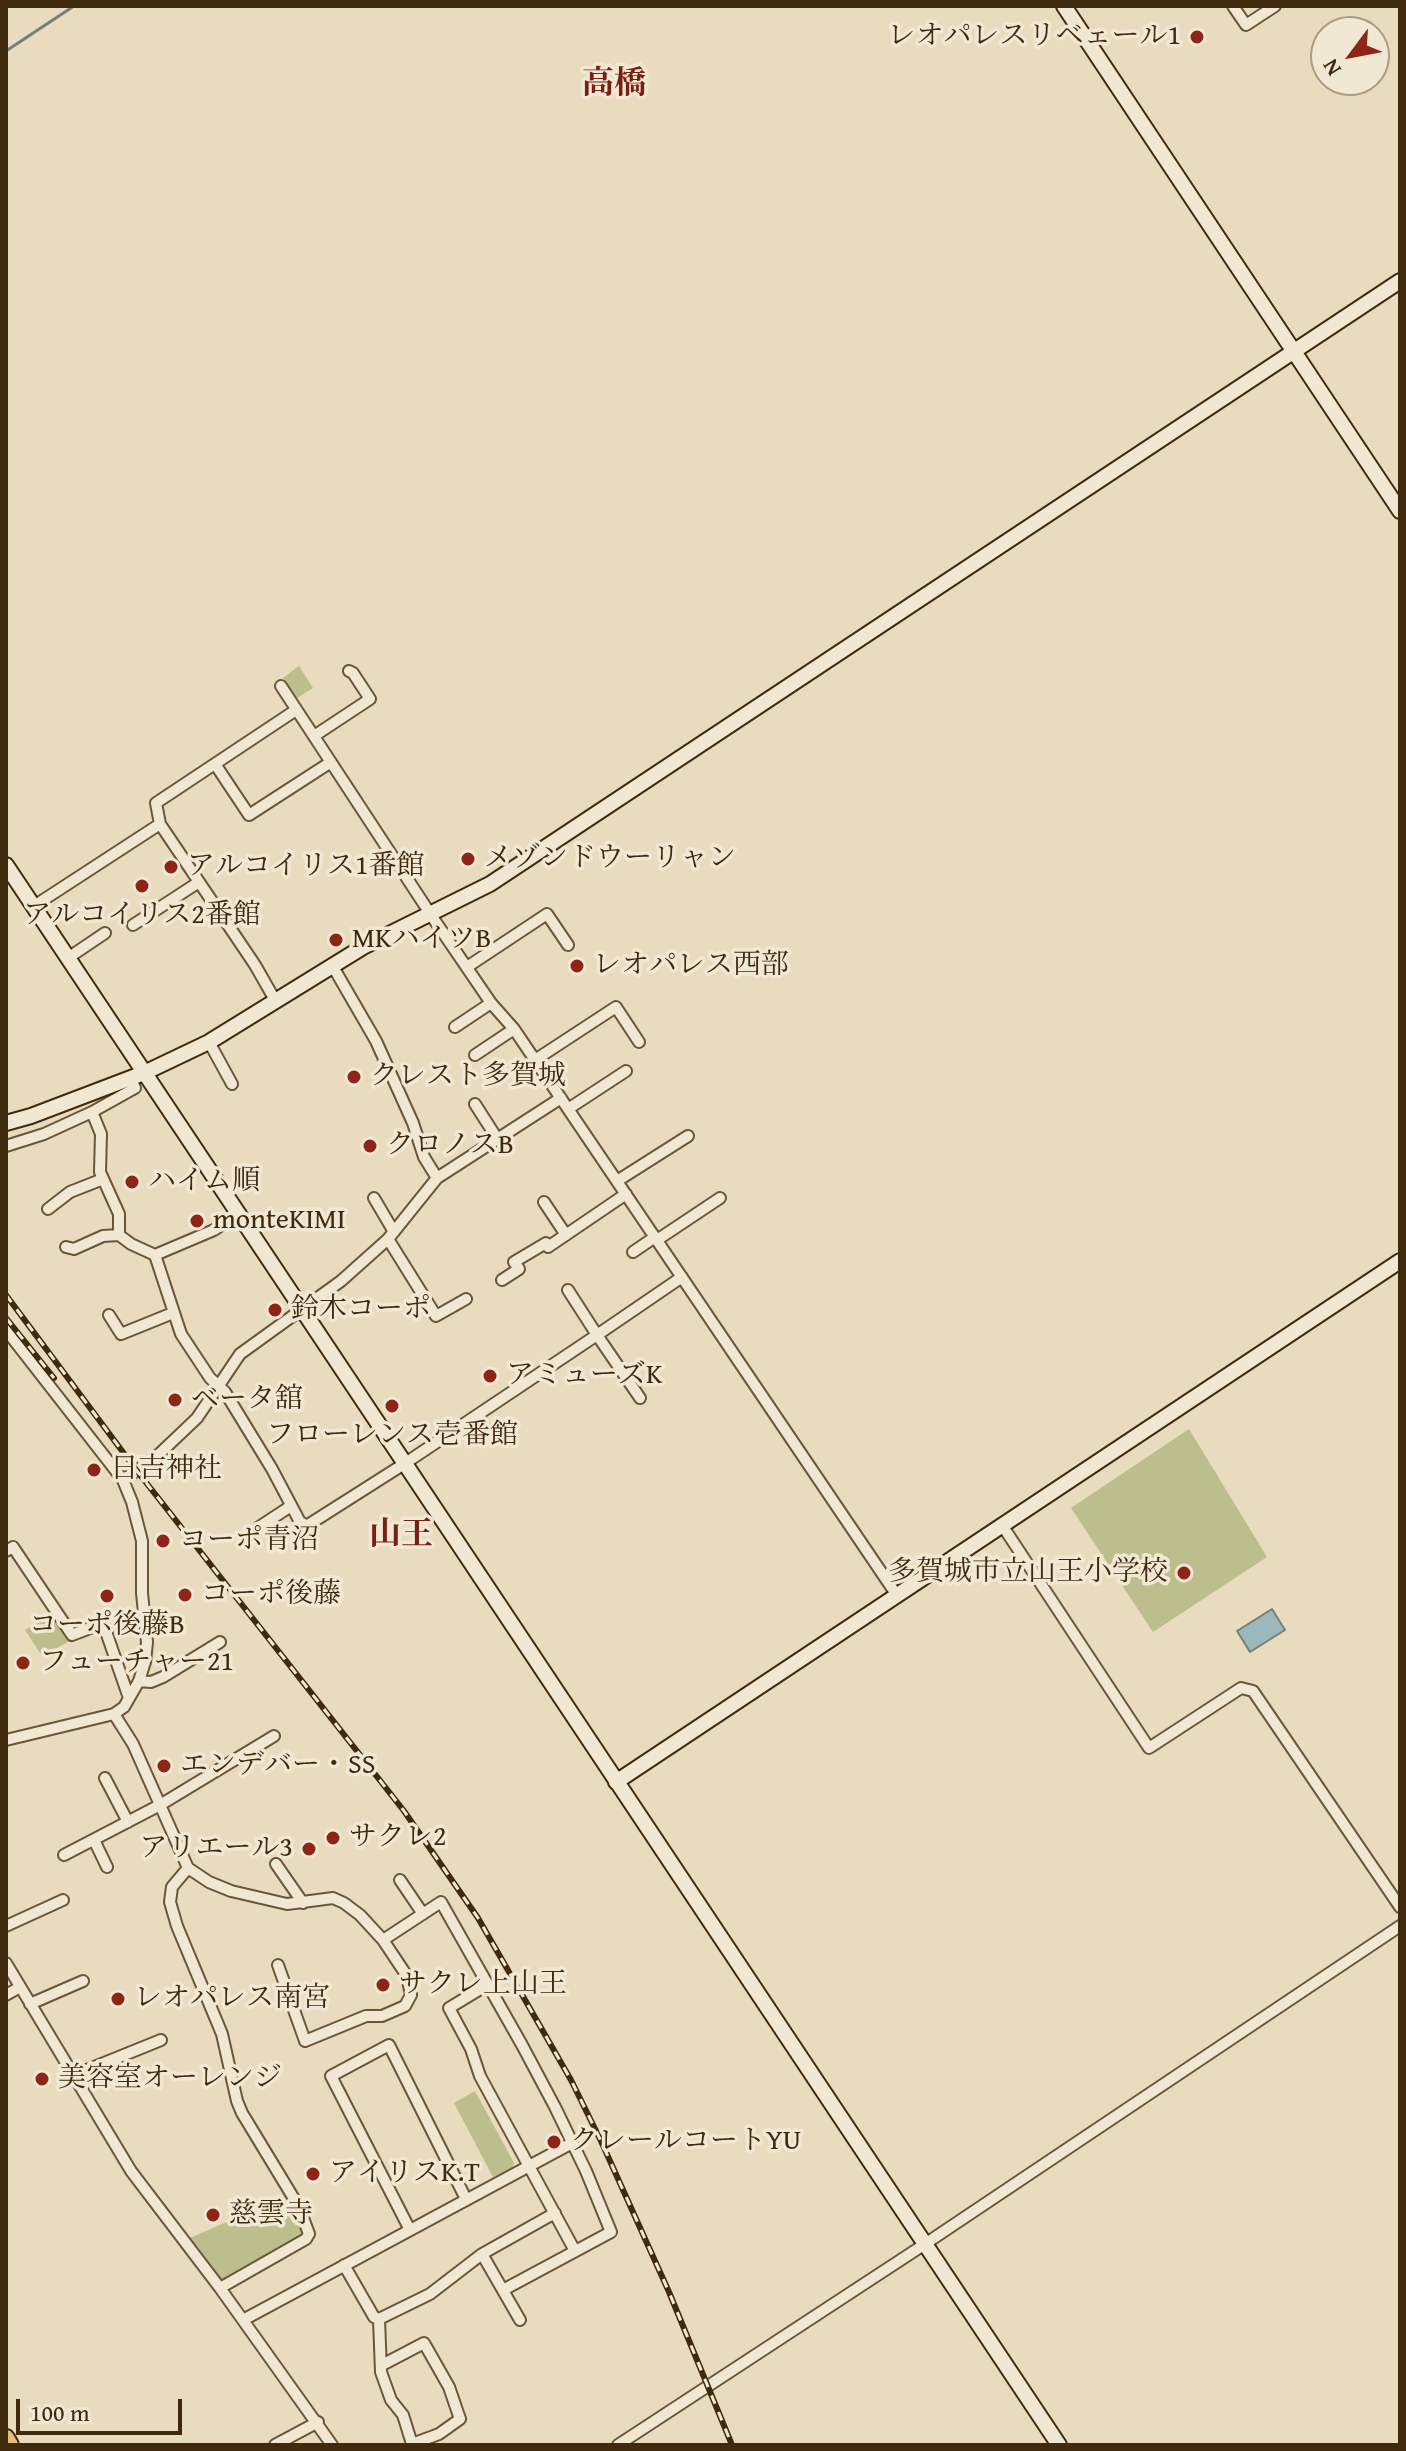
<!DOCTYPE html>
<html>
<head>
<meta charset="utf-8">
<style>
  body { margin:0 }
  #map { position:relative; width:1406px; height:2451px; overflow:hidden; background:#e9dbbd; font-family:"Gentium Book Plus",serif }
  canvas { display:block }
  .frame { position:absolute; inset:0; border:8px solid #402a0d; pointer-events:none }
  .north { position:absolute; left:1310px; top:16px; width:80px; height:80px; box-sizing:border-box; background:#f1e8d4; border:2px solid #aa9c84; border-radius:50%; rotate:238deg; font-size:22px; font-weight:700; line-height:32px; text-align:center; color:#402a0d }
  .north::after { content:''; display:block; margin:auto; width:28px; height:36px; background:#8f2418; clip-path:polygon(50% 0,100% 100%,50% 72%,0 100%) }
  .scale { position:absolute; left:16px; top:2399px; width:166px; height:36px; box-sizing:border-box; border:4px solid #402a0d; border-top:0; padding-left:10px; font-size:24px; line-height:28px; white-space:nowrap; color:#402a0d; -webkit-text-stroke:6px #f1e8d4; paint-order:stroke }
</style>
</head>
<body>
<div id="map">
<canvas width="1406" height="2451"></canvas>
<div class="frame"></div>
<div class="north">N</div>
<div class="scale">100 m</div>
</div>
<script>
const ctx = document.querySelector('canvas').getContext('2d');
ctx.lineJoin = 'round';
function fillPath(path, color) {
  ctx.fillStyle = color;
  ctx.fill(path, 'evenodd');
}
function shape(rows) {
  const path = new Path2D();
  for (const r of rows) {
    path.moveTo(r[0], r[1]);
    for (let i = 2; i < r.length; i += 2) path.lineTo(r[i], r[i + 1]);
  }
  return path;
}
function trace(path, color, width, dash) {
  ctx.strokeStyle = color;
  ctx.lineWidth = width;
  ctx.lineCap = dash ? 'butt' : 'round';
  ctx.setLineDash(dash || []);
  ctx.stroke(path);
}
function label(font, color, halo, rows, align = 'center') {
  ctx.font = font + ' "Gentium Book Plus","Noto Serif JP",serif';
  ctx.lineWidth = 7;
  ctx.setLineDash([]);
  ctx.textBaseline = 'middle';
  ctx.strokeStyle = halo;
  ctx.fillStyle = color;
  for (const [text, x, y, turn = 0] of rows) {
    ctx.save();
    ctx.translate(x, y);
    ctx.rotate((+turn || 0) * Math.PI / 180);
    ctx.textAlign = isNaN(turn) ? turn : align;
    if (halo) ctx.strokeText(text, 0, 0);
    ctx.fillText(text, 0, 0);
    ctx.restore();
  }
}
const green = shape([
  [299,666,313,688,297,698,283,678],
  [1189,1429,1267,1557,1153,1632,1071,1508],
  [50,1614,68,1642,42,1656,25,1630],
  [475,2091,514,2163,512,2168,493,2177,454,2103],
  [290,2199,305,2232,302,2238,224,2282,190,2238,222,2224]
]);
const water = shape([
  [1272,1609,1285,1630,1250,1652,1237,1631,1272,1609]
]);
const stream = shape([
  [6,51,74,6]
]);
const street = shape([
  [1233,6,1246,25,1275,6],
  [281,686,433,918,491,1003,514,1029,896,1594],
  [314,736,370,699,353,673,349,671],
  [215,764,249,815,331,762],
  [160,824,255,965,275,1000],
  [34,906,160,824,156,803,296,710],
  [133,925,199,882],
  [68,958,105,933],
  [332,965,376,1041,413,1123,424,1157,437,1178],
  [467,967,547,914,568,945],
  [455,1027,491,1003],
  [209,1042,232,1084],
  [475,1055,514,1029],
  [535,1060,616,1007,639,1042],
  [131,1078,135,1088,92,1112,101,1134,100,1172,119,1214,119,1235,131,1244,155,1255,214,1230,238,1214],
  [475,1104,498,1140],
  [568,1109,626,1071],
  [6,1146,44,1134,92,1112],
  [617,1181,688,1136],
  [374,1198,394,1232],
  [544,1202,566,1235],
  [48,1209,70,1192,103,1179],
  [388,1239,436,1316,466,1299],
  [657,1240,720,1198],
  [66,1247,74,1249,103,1236,119,1235],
  [633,1252,655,1237],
  [155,1255,181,1334,210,1378,225,1392,272,1469,300,1522,304,1524,308,1525,404,1464,597,1335,640,1398],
  [502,1280,519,1269,514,1262,546,1243,548,1247,626,1194],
  [568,1290,597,1335,682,1277],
  [109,1315,121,1334,173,1313],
  [6,1330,123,1480,132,1502,142,1541,142,1593,147,1642,145,1662,139,1681,124,1707,114,1714,6,1740],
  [123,1480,156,1457,197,1418,240,1354,341,1281,388,1239,437,1178,561,1098],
  [1002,1525,1149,1748,1241,1688,1253,1691,1400,1907],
  [259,1527,291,1506],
  [6,1551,13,1547,72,1635,103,1623,129,1698],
  [139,1681,151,1682,163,1677,220,1642],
  [114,1714,133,1744,188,1868,209,1882,231,1891,287,1904,333,1898,344,1903,360,1915,383,1940,407,1976,411,1995,405,2006,382,2016,366,2016,305,2041,278,1965],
  [105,1778,128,1822],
  [94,1840,107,1867],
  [64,1855,160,1805,274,1736],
  [276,1864,303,1903],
  [188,1868,172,1887,170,1902,177,1926,222,2034,237,2101,242,2113,299,2207,309,2234,306,2239,220,2288],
  [400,1880,423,1914],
  [6,1926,63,1900],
  [383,1940,441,1902,522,2045,555,2107,586,2171,611,2232,503,2290],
  [6,1963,131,2171,220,2288,332,2445],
  [487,1985,449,2008,471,2049,480,2076,575,2251],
  [6,1995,20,1987],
  [30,2004,83,1981],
  [72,2076,161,2040],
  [410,2230,331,2076,389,2045,466,2199],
  [482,2254,520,2320],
  [344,2265,374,2317,379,2319,430,2294,482,2254,555,2213],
  [379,2319,381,2372,391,2400,403,2415,412,2444,439,2434,460,2419,449,2387,424,2343,382,2365],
  [243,2320,572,2143],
  [275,2445,318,2422],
  [618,2445,925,2244,1400,1926]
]);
const secondary = shape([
  [1064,6,1400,511],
  [6,865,1059,2445],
  [6,1123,31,1116,144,1073,209,1042,363,947,490,884,1400,281],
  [616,1782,1400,1261]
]);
const primary = shape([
  [6,2438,10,2445]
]);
const rail = shape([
  [6,1295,137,1471,404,1811,478,1918,571,2080,601,2141,669,2292,732,2445],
  [6,1318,54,1378]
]);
const markers = [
  [1197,37,8,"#8f2418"],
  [468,859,8,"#8f2418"],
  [171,867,8,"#8f2418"],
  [142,886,8,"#8f2418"],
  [336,940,8,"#8f2418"],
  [577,966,8,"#8f2418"],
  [354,1077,8,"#8f2418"],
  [370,1146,8,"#8f2418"],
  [132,1182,8,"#8f2418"],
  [197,1221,8,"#8f2418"],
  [275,1310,8,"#8f2418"],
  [490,1376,8,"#8f2418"],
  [175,1400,8,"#8f2418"],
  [392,1406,8,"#8f2418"],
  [94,1470,8,"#8f2418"],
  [163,1541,8,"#8f2418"],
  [1184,1573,8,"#8f2418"],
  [185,1595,8,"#8f2418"],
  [107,1596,8,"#8f2418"],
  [23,1663,8,"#8f2418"],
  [164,1766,8,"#8f2418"],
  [333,1838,8,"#8f2418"],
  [309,1849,8,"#8f2418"],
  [383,1985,8,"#8f2418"],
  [118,1999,8,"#8f2418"],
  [42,2079,8,"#8f2418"],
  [554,2142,8,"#8f2418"],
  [313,2174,8,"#8f2418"],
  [213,2215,8,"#8f2418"]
];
const poiNames = [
  ["レオパレスリベェール1",1181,37,"right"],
  ["メゾンドウーリャン",484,859],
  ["アルコイリス1番館",187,867],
  ["アルコイリス2番館",142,916,"center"],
  ["MKハイツB",352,940],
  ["レオパレス西部",593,966],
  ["クレスト多賀城",370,1077],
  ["クロノスB",386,1146],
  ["ハイム順",148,1182],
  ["monteKIMI",213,1221],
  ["鈴木コーポ",291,1310],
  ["アミューズK",506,1376],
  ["ベータ舘",191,1400],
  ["フローレンス壱番館",392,1436,"center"],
  ["日吉神社",110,1470],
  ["コーポ青沼",179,1541],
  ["多賀城市立山王小学校",1168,1573,"right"],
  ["コーポ後藤",201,1595],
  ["コーポ後藤B",107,1626,"center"],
  ["フューチャー21",39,1663],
  ["エンデバー・SS",180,1766],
  ["サクレ2",349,1838],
  ["アリエール3",293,1849,"right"],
  ["サクレ上山王",399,1985],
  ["レオパレス南宮",134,1999],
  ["美容室オーレンジ",58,2079],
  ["クレールコートYU",570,2142],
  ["アイリスK.T",329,2174],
  ["慈雲寺",229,2215]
];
const quarterNames = [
  ["高橋",614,85],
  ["山王",401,1536]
];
fillPath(green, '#bcbe8d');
fillPath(water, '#9cb8bc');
trace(water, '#777f76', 2);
trace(stream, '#777f76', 3);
trace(street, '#6a5639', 14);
trace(secondary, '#402a0d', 18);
trace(primary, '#402a0d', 20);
trace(street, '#f1e8d4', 10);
trace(secondary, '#f1e8d4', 14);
trace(primary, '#e4be7e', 16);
trace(rail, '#402a0d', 6);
trace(rail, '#f1e8d4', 3, [9]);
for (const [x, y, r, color] of markers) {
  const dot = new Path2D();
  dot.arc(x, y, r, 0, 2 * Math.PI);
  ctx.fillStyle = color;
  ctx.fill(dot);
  trace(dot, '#f1e8d4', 3);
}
label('28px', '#402a0d', '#f1e8d4', poiNames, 'left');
label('bold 32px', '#7a1f14', '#f1e8d4', quarterNames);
</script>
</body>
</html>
